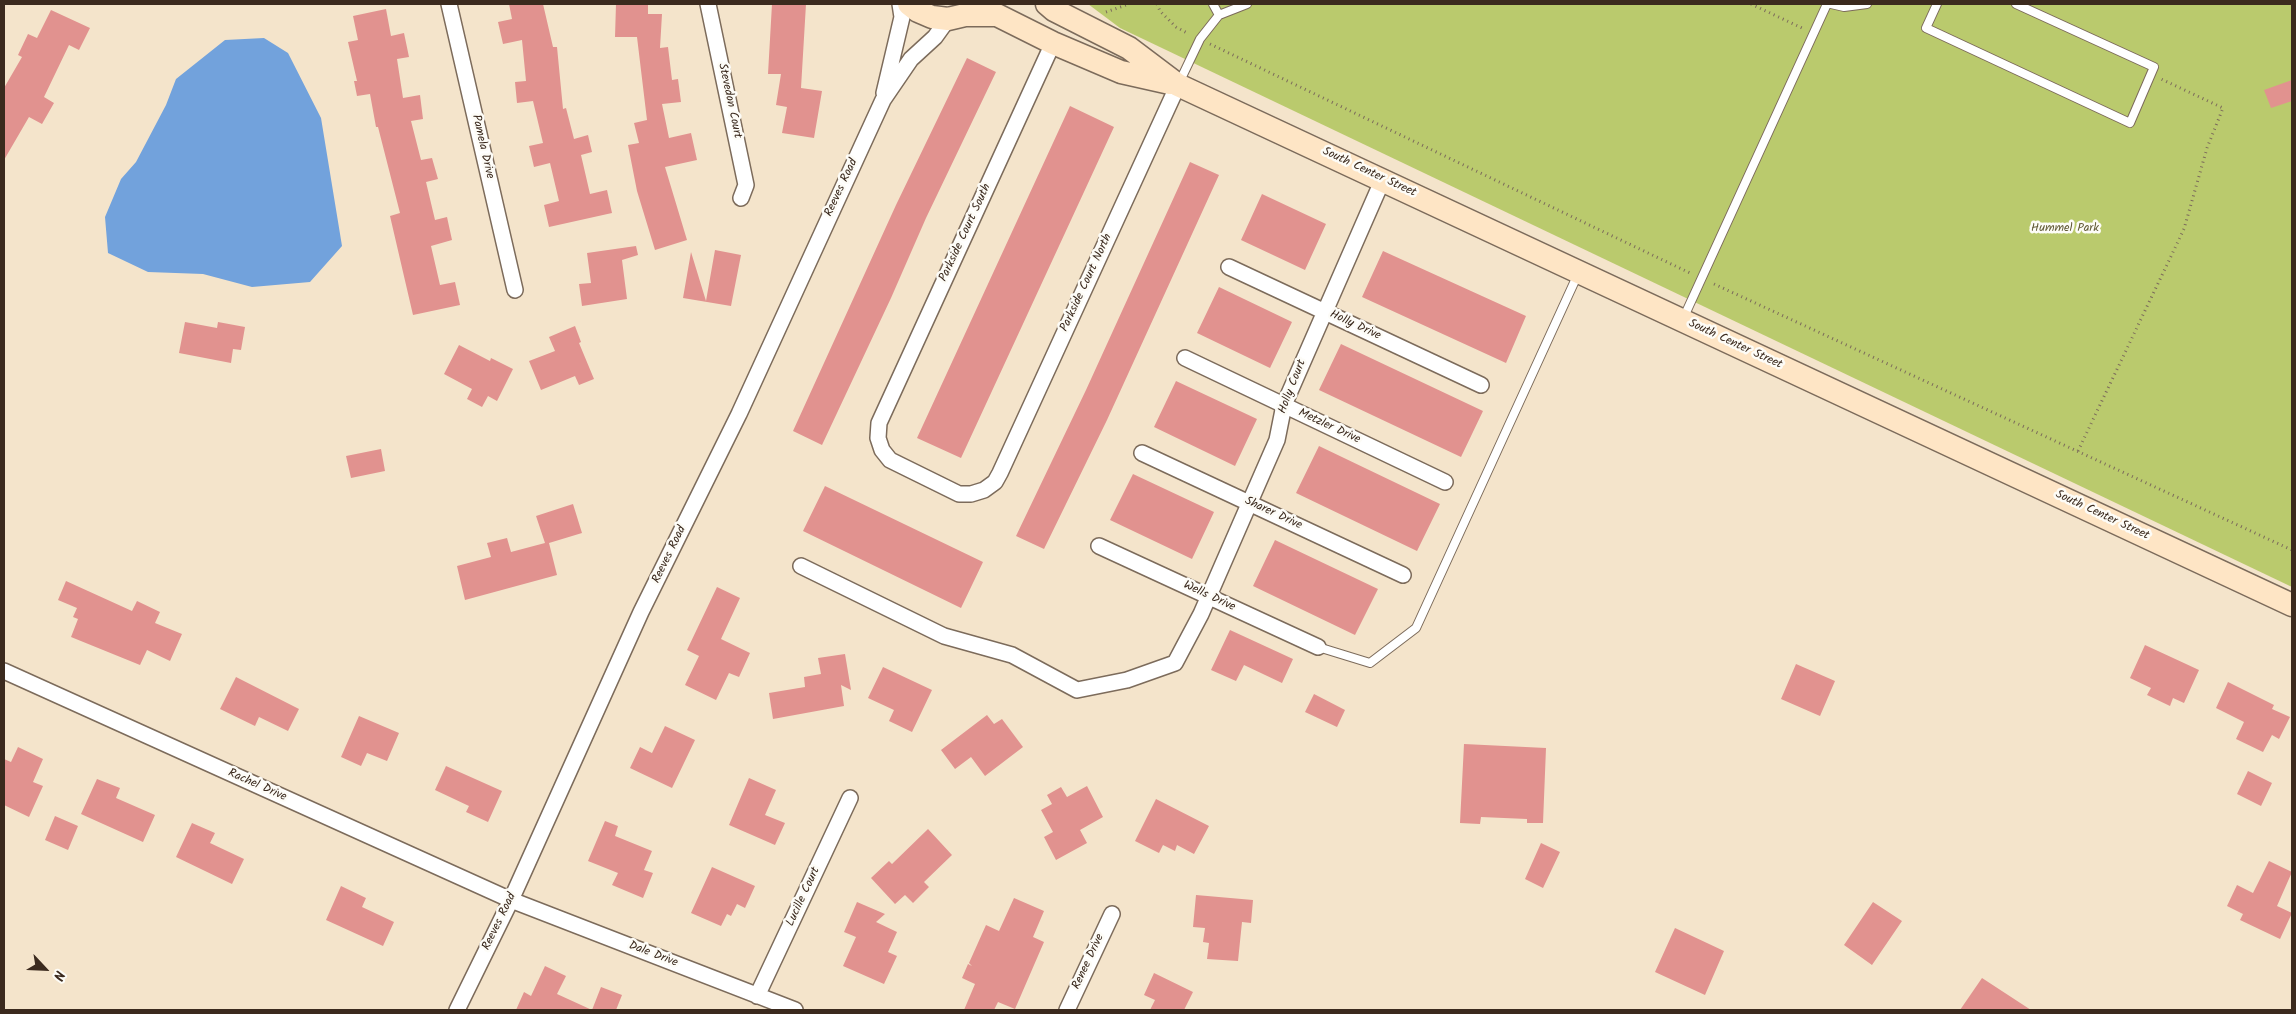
<!DOCTYPE html>
<html>
<head>
<meta charset="utf-8">
<style>
  body { margin:0 }
  #map { position:relative; width:2296px; height:1014px; overflow:hidden; background:#f4e4cb; font-family:Kalam,sans-serif }
  canvas { display:block }
  .frame { position:absolute; inset:0; border:5px solid #3b2a1e; pointer-events:none }
  .north { position:absolute; left:20px; top:944px; width:50px; height:50px; -webkit-text-stroke:4px #fdfcf7; paint-order:stroke; rotate:115deg; font-size:14px; font-weight:700; line-height:20px; text-align:center; color:#3b2a1e }
  .north::after { content:''; display:block; margin:auto; width:18px; height:22px; background:#3b2a1e; clip-path:polygon(50% 0,100% 100%,50% 72%,0 100%) }
</style>
</head>
<body>
<div id="map">
<canvas width="2296" height="1014"></canvas>
<div class="frame"></div>
<div class="north">N</div>
</div>
<script>
const ctx = document.querySelector('canvas').getContext('2d');
ctx.lineJoin = 'round';
function fillPath(path, color) {
  ctx.fillStyle = color;
  ctx.fill(path, 'evenodd');
}
function shape(rows) {
  const path = new Path2D();
  for (const r of rows) {
    path.moveTo(r[0], r[1]);
    for (let i = 2; i < r.length; i += 2) path.lineTo(r[i], r[i + 1]);
  }
  return path;
}
function trace(path, color, width, dash) {
  ctx.strokeStyle = color;
  ctx.lineWidth = width;
  ctx.lineCap = dash ? 'butt' : 'round';
  ctx.setLineDash(dash || []);
  ctx.stroke(path);
}
function label(font, color, halo, rows, align = 'center') {
  ctx.font = font + ' Kalam,sans-serif';
  ctx.lineWidth = 5;
  ctx.setLineDash([]);
  ctx.textBaseline = 'middle';
  ctx.strokeStyle = halo;
  ctx.fillStyle = color;
  for (const [text, x, y, turn = 0] of rows) {
    ctx.save();
    ctx.translate(x, y);
    ctx.rotate((+turn || 0) * Math.PI / 180);
    ctx.textAlign = isNaN(turn) ? turn : align;
    if (halo) ctx.strokeText(text, 0, 0);
    ctx.fillText(text, 0, 0);
    ctx.restore();
  }
}
const green = shape([
  [1088,4,2292,4,2292,587,1120,28]
]);
const water = shape([
  [264,38,288,53,321,118,342,246,310,282,252,287,203,274,148,272,108,253,105,217,121,179,136,162,166,105,176,79,225,40]
]);
const building = shape([
  [509,4,543,4,553,47,557,47,563,109,566,108,574,139,588,135,592,152,581,155,590,194,607,190,612,213,549,227,544,205,559,201,550,163,534,167,529,146,543,143,533,101,517,103,515,82,526,81,522,40,503,44,498,22,512,19],
  [616,4,648,4,648,14,662,14,660,48,668,47,672,80,678,79,681,102,662,104,669,138,691,133,697,160,665,167,687,240,655,250,637,191,628,145,639,143,634,123,647,120,637,37,615,37],
  [772,4,806,4,801,88,822,91,814,138,782,133,787,107,776,105,781,74,768,74],
  [386,9,391,36,404,33,409,57,397,59,403,98,420,95,423,119,411,121,421,160,432,158,438,179,426,182,435,220,447,217,452,240,431,246,440,285,455,282,460,305,413,315,390,216,400,213,378,127,376,127,370,94,357,96,354,81,357,81,348,42,358,40,353,16],
  [51,10,90,28,79,50,69,45,44,97,54,103,42,124,29,117,4,160,4,88,22,57,18,55,28,34,37,38],
  [967,58,996,72,926,218,891,298,822,445,793,431,896,205],
  [2292,80,2292,101,2271,108,2264,90],
  [1070,106,1114,127,961,458,917,438],
  [1190,162,1219,175,1107,420,1044,549,1016,536,1086,390],
  [1262,194,1326,224,1305,270,1241,240],
  [636,246,638,255,622,260,627,299,582,306,579,284,591,283,587,253],
  [715,250,741,255,731,306,683,298,691,252,706,301],
  [1383,251,1526,316,1506,363,1362,297],
  [1219,287,1292,322,1270,368,1197,333],
  [185,322,217,328,218,322,245,327,241,350,233,349,231,363,179,353],
  [575,326,581,342,579,343,594,379,579,385,575,376,541,390,529,361,555,351,549,337],
  [1341,344,1483,411,1461,457,1319,390],
  [459,345,490,361,491,358,513,369,497,401,488,396,482,407,467,399,472,389,444,374],
  [1176,381,1257,419,1235,466,1154,427],
  [1319,446,1440,504,1417,551,1296,493],
  [381,449,385,471,351,478,346,456],
  [1133,474,1214,512,1192,559,1110,520],
  [825,486,983,562,961,608,803,531],
  [573,504,582,533,549,543,557,575,465,600,457,566,491,557,487,543,507,538,511,552,545,543,536,516],
  [1275,540,1378,589,1355,635,1253,586],
  [66,581,132,611,137,601,160,612,155,623,182,634,170,661,147,650,140,665,71,637,78,619,73,617,77,608,58,600],
  [717,587,740,598,721,639,750,653,739,677,729,673,716,700,685,685,699,656,687,650],
  [1230,630,1293,659,1282,683,1244,665,1236,681,1211,670],
  [2145,645,2199,670,2184,703,2173,698,2170,706,2147,695,2151,688,2130,678],
  [845,654,851,690,841,685,844,706,773,719,769,693,805,687,804,677,821,674,818,658],
  [1796,664,1835,681,1820,716,1781,699],
  [883,667,932,690,912,732,889,721,894,710,868,698],
  [236,677,299,709,288,731,259,717,255,726,220,709],
  [2228,682,2274,705,2272,709,2290,717,2279,739,2272,735,2263,752,2236,739,2244,722,2216,708],
  [1314,694,1345,710,1337,727,1305,712],
  [987,715,994,724,1002,719,1023,747,985,776,971,757,955,769,941,750],
  [359,716,399,733,387,761,367,753,361,766,341,757],
  [665,726,695,740,672,788,630,768,640,747,652,753],
  [1464,744,1546,748,1543,823,1527,823,1527,819,1481,817,1480,824,1460,823],
  [18,747,43,759,33,782,43,786,29,817,4,805,4,759,11,762],
  [446,766,502,791,488,822,466,812,469,806,435,790],
  [2248,771,2272,783,2261,806,2237,794],
  [749,778,776,790,765,815,785,823,775,845,729,825],
  [97,779,120,788,116,798,155,815,143,842,81,814],
  [1087,786,1103,817,1080,830,1087,843,1056,860,1044,837,1053,832,1041,810,1052,804,1047,795,1061,787,1067,797],
  [1156,799,1209,826,1194,854,1177,845,1175,851,1163,845,1159,853,1135,841],
  [55,816,78,826,68,850,45,840],
  [605,821,618,826,615,836,652,851,644,870,653,873,643,898,612,885,618,873,588,861],
  [192,823,215,833,210,843,244,859,232,884,176,857],
  [928,829,952,855,924,882,929,887,913,903,905,895,895,904,871,878,889,861,892,864],
  [1541,843,1560,852,1543,888,1525,879],
  [2269,861,2292,872,2277,906,2292,913,2280,939,2240,920,2243,914,2227,906,2237,885,2253,893],
  [712,867,755,886,745,908,737,904,731,916,727,914,721,926,691,913],
  [341,886,366,898,362,907,394,922,383,946,326,920],
  [1196,895,1253,900,1251,923,1242,922,1238,961,1207,959,1209,943,1203,942,1205,928,1193,927],
  [1014,898,1044,911,1033,937,1044,942,1015,1009,998,1002,994,1010,964,1010,975,984,962,978,968,964,972,966,969,963,986,925,999,931],
  [857,902,885,914,876,922,897,932,888,952,897,956,884,984,843,966,856,937,844,932],
  [1873,902,1902,921,1872,965,1844,945],
  [1675,928,1724,951,1705,995,1655,972],
  [545,966,566,976,557,994,592,1010,601,987,622,995,616,1010,516,1010,524,992,531,996],
  [1154,973,1193,992,1184,1010,1150,1010,1155,1000,1144,995],
  [1982,978,2031,1010,1960,1010]
]);
const path = shape([
  [1157,4,1160,11,1176,27,1189,34],
  [1751,4,1802,28],
  [1106,12,1129,4],
  [1210,44,1690,273],
  [1714,284,2292,550],
  [2078,451,2184,229,2207,148,2223,108,2161,79]
]);
const lane = shape([
  [1213,4,1219,15],
  [1831,4,1844,7,1867,4],
  [1937,4,1926,28,2130,123,2154,67,2016,4],
  [1179,83,1200,39,1219,15,1247,4],
  [1683,319,1827,4],
  [1318,647,1370,663,1416,628,1578,274]
]);
const street = shape([
  [449,4,515,290],
  [708,4,746,185,741,198],
  [1053,43,879,423,878,438,882,450,890,460,959,494,971,494,984,490,995,482,1000,473,1178,85],
  [884,93,902,17,900,4],
  [1229,267,1481,385],
  [1185,358,1445,482],
  [1142,453,1403,575],
  [1099,546,1318,647],
  [801,566,944,636,1012,655,1077,690,1127,680,1175,663,1201,614,1277,440,1284,405,1383,179],
  [4,671,511,900,795,1010],
  [757,996,850,798],
  [457,1010,511,900,641,612,739,414,883,100,911,59,935,37,948,19],
  [1067,1010,1112,914]
]);
const secondary = shape([
  [909,4,918,11,932,17,948,19,965,15,977,8],
  [1047,4,1054,10,1129,48,1178,85,2292,605],
  [965,15,997,15,1053,43,1121,72,1170,83]
]);
const streetNames = [
  ["Stevedon Court",729,101,78],
  ["Pamela Drive",482,147,77],
  ["South Center Street",1369,173,25],
  ["Reeves Road",842,188,-65],
  ["Parkside Court South",966,233,-65],
  ["Parkside Court North",1087,283,-65],
  ["Holly Drive",1355,326,25],
  ["South Center Street",1735,345,25],
  ["Holly Court",1293,387,-69],
  ["Metzler Drive",1329,427,25],
  ["Sharer Drive",1273,514,25],
  ["South Center Street",2102,516,25],
  ["Reeves Road",670,555,-64],
  ["Wells Drive",1209,597,25],
  ["Rachel Drive",257,786,24],
  ["Lucille Court",804,897,-65],
  ["Reeves Road",500,922,-64],
  ["Dale Drive",653,955,21],
  ["Renee Drive",1089,962,-65]
];
const parkNames = [
  ["Hummel Park",2065,229]
];
fillPath(green, '#baca6d');
fillPath(water, '#72a2dc');
fillPath(building, '#e1928f');
trace(lane, '#7c6b5b', 10);
trace(street, '#7c6b5b', 18);
trace(secondary, '#7c6b5b', 25);
trace(path, '#7c6b5b', 3, [1, 4]);
trace(lane, '#fff', 8);
trace(street, '#fff', 15);
trace(secondary, '#fee5c5', 22);
label('12px', '#3b2a1e', '#fdfcf7', streetNames);
label('12px', '#615a36', '#fdfcf7', parkNames);
</script>
</body>
</html>
